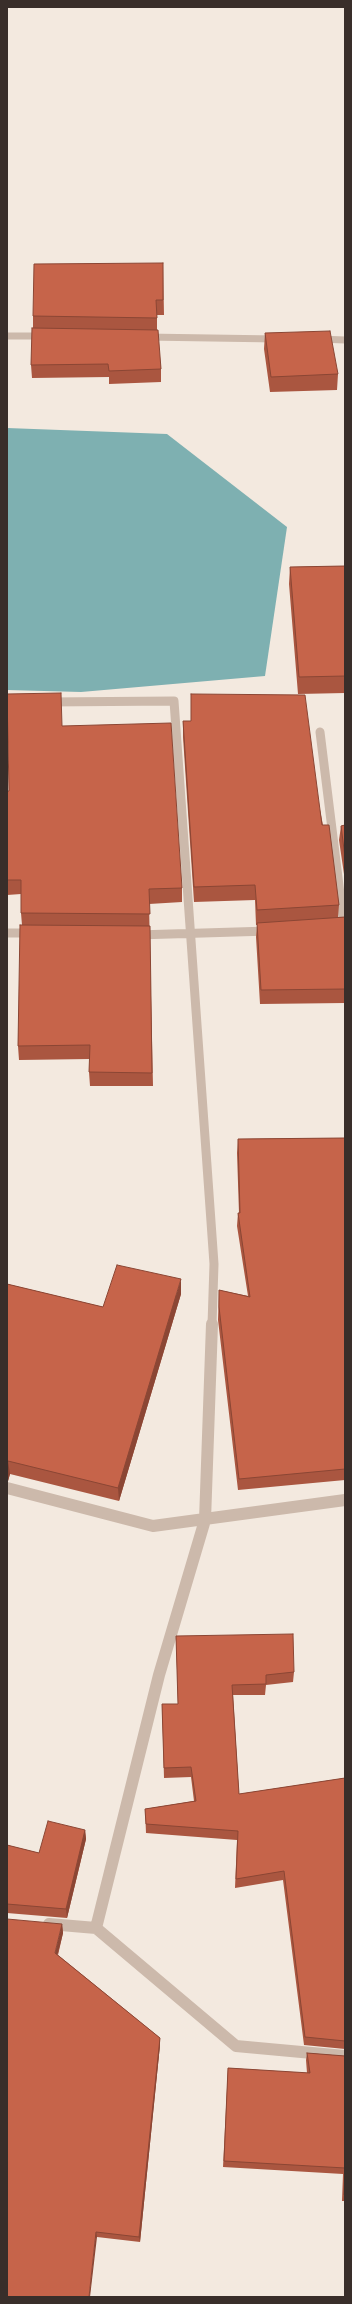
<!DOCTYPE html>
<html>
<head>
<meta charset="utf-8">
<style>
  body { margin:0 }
  #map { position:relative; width:352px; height:2304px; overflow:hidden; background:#f3e9df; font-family:"Public Sans",sans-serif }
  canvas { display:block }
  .frame { position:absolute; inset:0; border:8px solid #392e2a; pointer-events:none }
</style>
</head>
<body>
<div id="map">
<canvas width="352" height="2304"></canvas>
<div class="frame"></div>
</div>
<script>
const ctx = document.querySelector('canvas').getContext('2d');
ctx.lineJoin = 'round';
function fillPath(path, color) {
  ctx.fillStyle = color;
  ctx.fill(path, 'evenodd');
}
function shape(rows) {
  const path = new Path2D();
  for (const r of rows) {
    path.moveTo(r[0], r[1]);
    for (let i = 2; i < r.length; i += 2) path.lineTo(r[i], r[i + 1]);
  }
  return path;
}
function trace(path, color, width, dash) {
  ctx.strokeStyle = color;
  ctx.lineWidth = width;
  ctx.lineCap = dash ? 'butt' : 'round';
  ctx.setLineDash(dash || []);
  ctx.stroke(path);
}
const water = shape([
  [7,428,167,434,287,527,265,676,81,692,7,690]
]);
const streetFar2 = shape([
  [7,336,45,336],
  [145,337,277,339],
  [319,339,345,340]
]);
const streetFar1 = shape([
  [47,702,174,701,214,1264,212,1325],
  [320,732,344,926],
  [7,933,33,933],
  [137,935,269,931]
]);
const street = shape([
  [7,1488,153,1526,345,1500],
  [49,1924,96,1928,236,2046,345,2056],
  [96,1928,159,1675,205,1520,212,1324]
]);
const wall = shape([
  [163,263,164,315,157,315,157,330,161,369,161,382,109,384,109,377,32,378,31,365,33,328,33,316],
  [265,333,338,374,337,390,270,392,264,349],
  [345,566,345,693,298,694,289,584,290,567],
  [183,721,320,810,339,905,338,917,345,917,345,1003,260,1004,256,937,257,925,256,925,255,900,194,902,183,737],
  [62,726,182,888,182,902,149,904,153,1086,90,1086,89,1072,90,1059,19,1060,18,1046,22,925,21,913,21,894,7,895,7,791,9,791],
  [345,825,345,881,339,840,341,826],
  [345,1138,345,1480,238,1490,218,1320,219,1290,248,1296,237,1226,238,1213,239,1213,237,1153,238,1139],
  [7,1284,103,1307,181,1294,119,1501,10,1474,8,1481,7,1481],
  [176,1636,294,1672,293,1682,266,1685,265,1695,233,1695,239,1794,345,1778,345,2049,304,2045,283,1880,235,1888,237,1840,146,1833,145,1809,194,1801,191,1777,164,1778,162,1704,178,1704],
  [85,1830,86,1839,67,1918,7,1913,7,1845,39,1853],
  [62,1924,63,1933,58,1955,160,2038,160,2045,140,2242,97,2237,7,2297],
  [307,2053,345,2056,345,2201,342,2201,343,2174,223,2167,228,2068,307,2073,306,2060]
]);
const shadedWall = shape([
  [181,1279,181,1294,119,1501,118,1488],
  [8,1461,10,1474,8,1481,7,1481,7,1464],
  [85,1830,86,1839,67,1918,66,1909],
  [62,1924,63,1933,56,1961,55,1953],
  [160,2038,160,2045,140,2242,139,2237],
  [96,2232,97,2237,90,2297,89,2297]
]);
const building = shape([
  [163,263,163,300,156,300,157,318,33,316,34,264,163,263],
  [32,328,158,330,161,369,109,371,108,364,31,365,32,328],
  [330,331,338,374,271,377,265,333,330,331],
  [345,566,345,676,299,677,290,567,345,566],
  [61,693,62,726,171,723,182,888,149,889,150,914,21,913,21,880,7,880,7,791,9,791,7,694,61,693],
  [191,694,305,695,320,810,322,825,329,825,339,905,257,910,255,885,194,887,183,721,191,721,191,694],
  [345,825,345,857,341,826,345,825],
  [345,917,345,989,261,990,257,923,345,917],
  [20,925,150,926,152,1073,89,1072,90,1045,18,1046,20,925],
  [345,1138,345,1469,239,1479,219,1307,219,1290,250,1297,238,1213,240,1213,238,1139,345,1138],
  [117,1265,181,1279,118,1488,8,1461,7,1464,7,1284,103,1307,117,1265],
  [293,1634,294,1672,266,1675,266,1684,232,1685,239,1794,345,1778,345,2041,305,2037,284,1871,236,1879,238,1831,146,1824,145,1809,196,1801,191,1767,164,1768,162,1704,178,1704,176,1636,293,1634],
  [48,1821,85,1830,66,1909,7,1904,7,1845,39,1853,48,1821],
  [7,1919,62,1924,55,1953,160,2038,139,2237,96,2232,89,2297,7,2297,7,1919],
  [307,2053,345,2056,345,2195,344,2195,345,2168,224,2161,228,2068,310,2073,307,2053]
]);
fillPath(water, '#7eb0b1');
trace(streetFar2, '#ccb9ab', 7);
trace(streetFar1, '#ccb9ab', 9);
trace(street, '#ccb9ab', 12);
fillPath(wall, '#aa5640');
fillPath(shadedWall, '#8b4634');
fillPath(building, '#c6644a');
trace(building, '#8b4634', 1);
</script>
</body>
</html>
